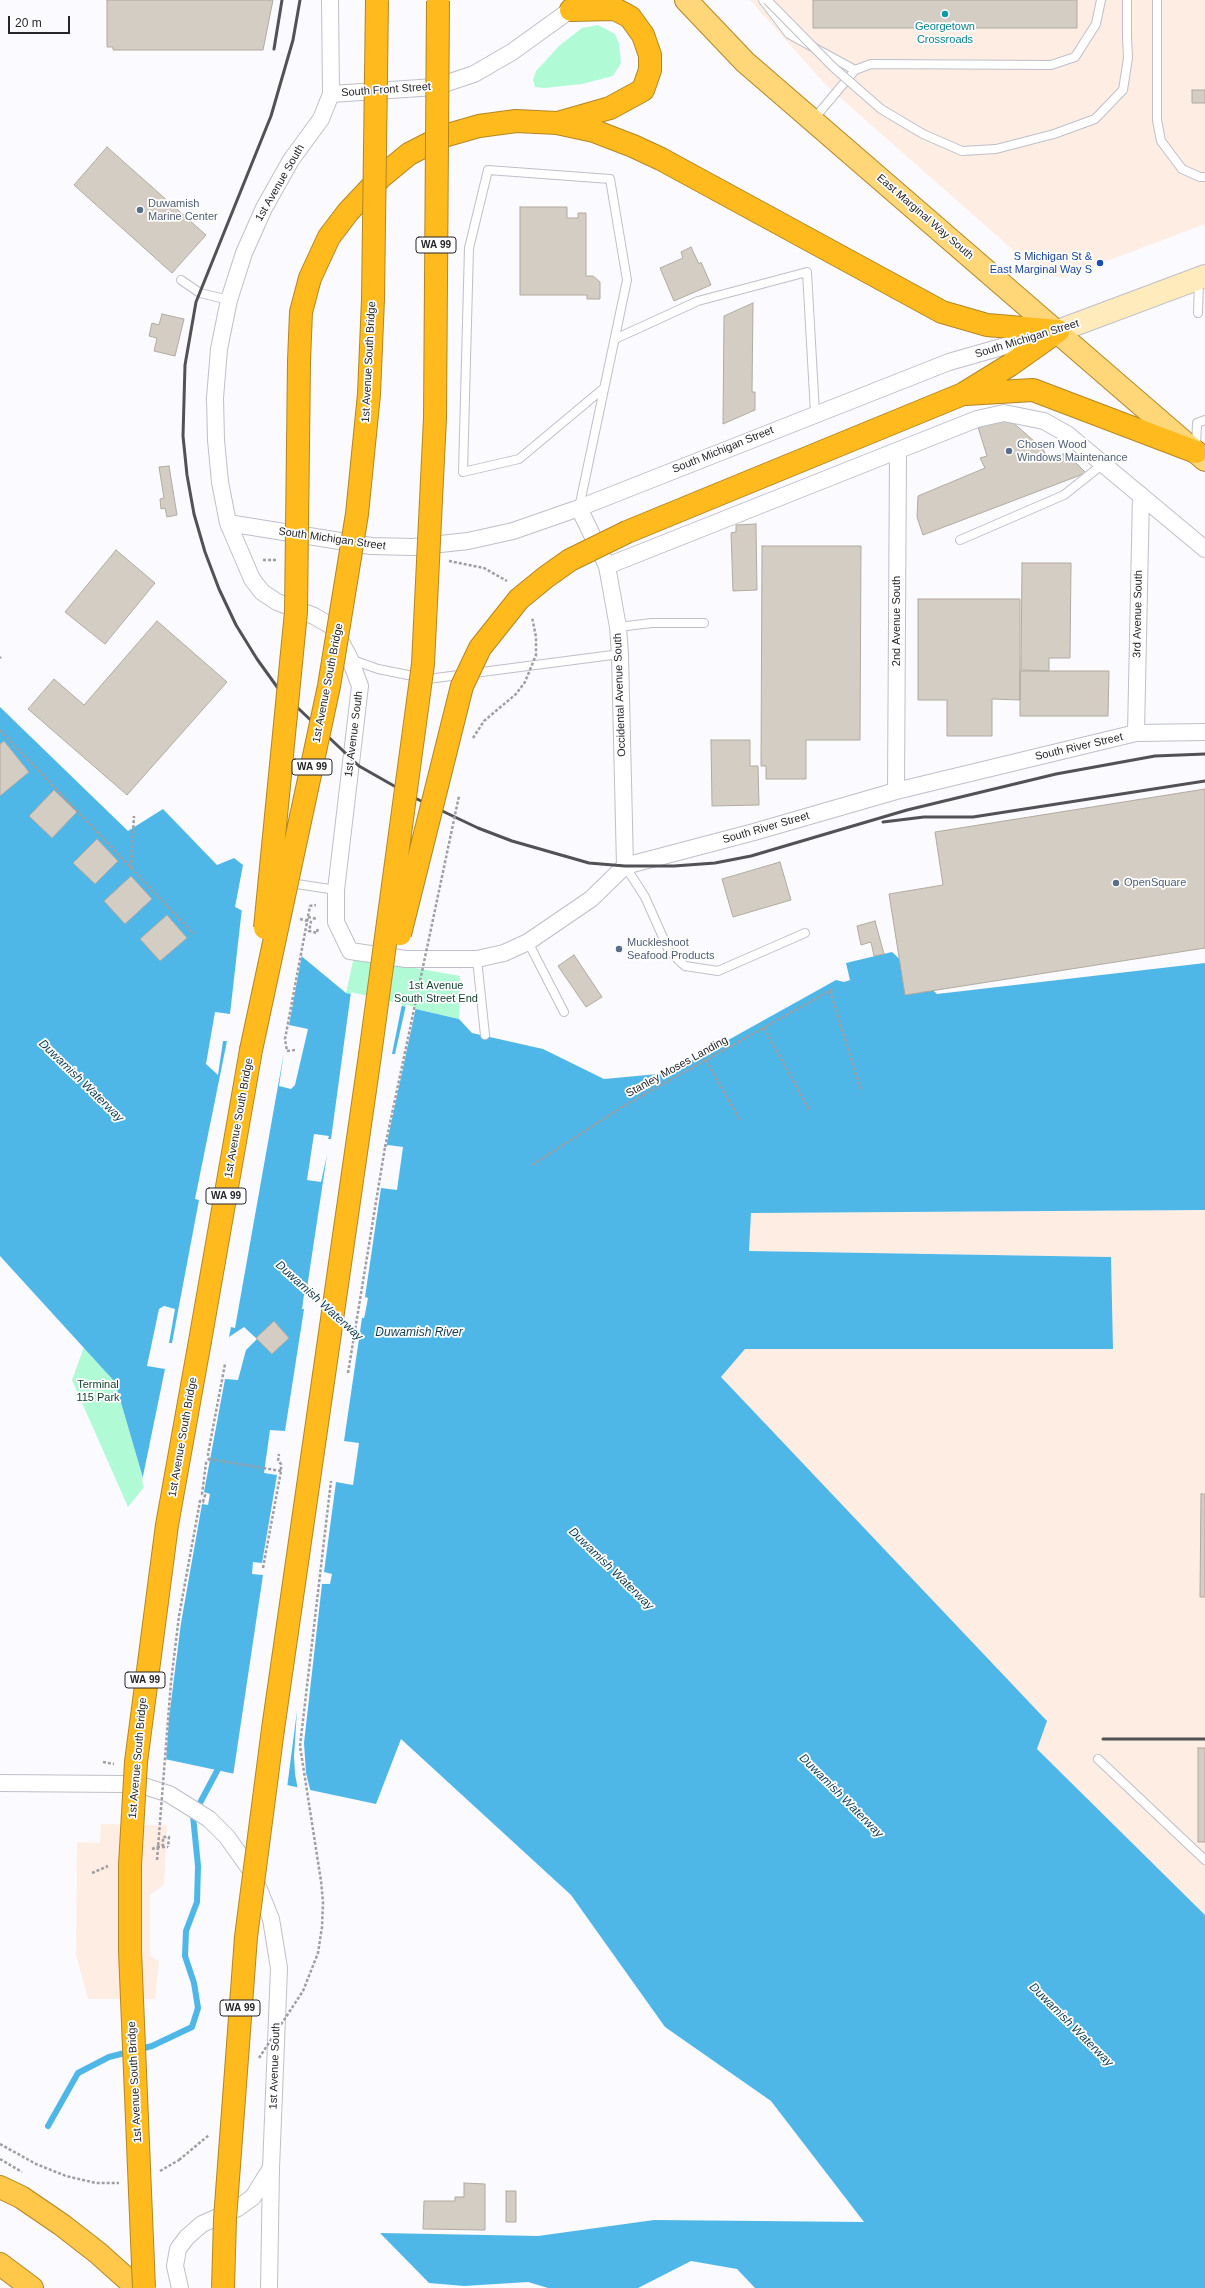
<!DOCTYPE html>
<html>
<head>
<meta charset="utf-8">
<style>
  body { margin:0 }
  #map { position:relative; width:1205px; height:2288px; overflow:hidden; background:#fafaff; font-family:Helvetica,sans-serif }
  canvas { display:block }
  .scale { position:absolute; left:8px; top:16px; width:62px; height:18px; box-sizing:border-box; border:2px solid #25252a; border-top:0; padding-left:5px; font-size:12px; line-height:14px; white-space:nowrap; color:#25252a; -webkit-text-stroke:3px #fff; paint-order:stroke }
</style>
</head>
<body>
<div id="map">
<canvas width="1205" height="2288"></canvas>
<div class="scale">20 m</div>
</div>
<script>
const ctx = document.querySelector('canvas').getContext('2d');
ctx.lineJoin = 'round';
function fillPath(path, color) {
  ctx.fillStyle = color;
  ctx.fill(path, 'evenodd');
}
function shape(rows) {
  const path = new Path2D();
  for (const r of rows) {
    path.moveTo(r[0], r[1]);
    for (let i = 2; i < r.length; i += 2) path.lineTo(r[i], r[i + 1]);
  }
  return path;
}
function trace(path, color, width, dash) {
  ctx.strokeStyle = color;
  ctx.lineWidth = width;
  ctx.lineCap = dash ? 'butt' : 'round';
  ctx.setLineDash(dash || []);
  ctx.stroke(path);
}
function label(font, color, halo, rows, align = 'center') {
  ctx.font = font + ' Helvetica,sans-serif';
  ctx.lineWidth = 3.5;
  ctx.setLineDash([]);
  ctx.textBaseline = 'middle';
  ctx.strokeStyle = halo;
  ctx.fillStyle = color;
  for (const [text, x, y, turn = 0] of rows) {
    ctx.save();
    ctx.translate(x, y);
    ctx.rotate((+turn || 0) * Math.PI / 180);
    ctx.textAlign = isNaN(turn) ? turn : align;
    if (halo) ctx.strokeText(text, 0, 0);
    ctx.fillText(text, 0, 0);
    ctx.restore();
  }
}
const industrial = shape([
  [750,0,1205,0,1205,224,1062,278,1039,273,826,85],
  [1205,1210,1205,1915,1037,1749,721,1377,745,1349,1113,1349,1111,1257,749,1251,751,1213],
  [101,1824,167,1825,164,1885,150,1895,150,1956,159,1961,155,1999,88,1999,76,1955,77,1842,100,1843]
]);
const green = shape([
  [598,25,615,34,619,43,621,63,613,76,582,84,544,88,535,87,533,80,536,71,560,45,582,28],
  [354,957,460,976,459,1019,346,993],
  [84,1347,115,1382,145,1486,128,1507,72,1380]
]);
const water = shape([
  [0,707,128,831,163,809,217,865,234,858,243,865,235,907,253,916,346,993,459,1019,472,1033,543,1049,604,1079,669,1073,836,980,844,982,850,980,846,963,892,952,937,994,1205,963,1205,1210,751,1213,749,1251,1111,1257,1113,1349,745,1349,721,1377,1047,1721,1037,1749,1205,1915,1205,2288,755,2288,737,2269,691,2261,638,2288,548,2288,528,2282,464,2286,429,2283,380,2233,538,2236,654,2220,864,2222,771,2101,665,2027,571,1895,401,1739,376,1804,127,1751,154,1516,115,1382,0,1256]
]);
const pier = shape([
  [242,908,254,914,302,954,289,1025,308,1029,295,1085,291,1089,279,1086,284,1052,235,1328,231,1327,229,1337,244,1327,257,1339,246,1350,238,1380,225,1379,204,1492,210,1494,208,1505,202,1504,181,1623,169,1718,166,1762,127,1753,125,1751,152,1516,142,1481,165,1369,147,1366,159,1309,164,1306,175,1309,169,1343,172,1343,199,1200,195,1199,227,1041,223,1041,218,1075,206,1064,215,1012,230,1014],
  [351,992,402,1004,392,1054,395,1054,406,1005,416,1007,386,1147,388,1145,403,1147,397,1190,381,1188,365,1297,368,1298,365,1314,364,1318,362,1318,344,1441,359,1443,353,1485,336,1482,324,1572,332,1574,330,1584,322,1584,304,1743,306,1773,311,1793,298,1790,295,1774,294,1756,297,1711,287,1788,233,1776,263,1575,252,1574,253,1562,262,1563,277,1475,264,1473,270,1430,285,1431,304,1309,302,1309,305,1288,307,1288,327,1155,321,1182,307,1180,314,1134,329,1136,328,1139,331,1139]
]);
const stream = shape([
  [48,2126,78,2073,109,2057,152,2046,192,2027,198,2008,194,1983,185,1956,186,1931,197,1902,198,1866,193,1816,217,1771]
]);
const building = shape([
  [107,0,273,0,263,50,113,50,113,47,107,47,107,0],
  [813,0,1077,0,1077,28,813,28,813,0],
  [1192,90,1205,90,1205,103,1192,103,1192,90],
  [107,147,206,235,172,273,74,185,107,147],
  [520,207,567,207,567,218,578,218,578,213,586,213,586,276,593,276,600,282,600,299,587,299,587,295,520,295,520,207],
  [691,247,699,264,701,262,711,285,674,301,660,268,683,258,681,252,691,247],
  [753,303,752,392,755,392,755,410,723,424,724,316,753,303],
  [162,314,184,319,175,356,154,351,157,338,149,336,152,323,159,325,162,314],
  [1010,420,1042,448,1049,459,1066,453,1086,473,923,535,917,517,918,496,985,468,980,458,987,456,978,427,984,424,1010,420],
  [169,466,177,515,167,517,165,508,161,509,160,499,164,498,159,467,169,466],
  [756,524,757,590,733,591,731,533,736,532,736,525,756,524],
  [762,546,861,546,860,740,806,740,806,779,766,779,766,766,761,766,762,546],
  [116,550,155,583,105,644,65,612,116,550],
  [1022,563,1071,563,1070,658,1049,658,1049,671,1021,670,1022,563],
  [918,599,1020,599,1020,700,992,699,992,736,947,736,947,700,918,700,918,599],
  [157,621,227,682,127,795,28,709,54,679,84,705,157,621],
  [1020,671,1109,671,1108,716,1020,716,1020,671],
  [711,740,750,740,750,766,758,766,759,805,712,806,711,740],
  [4,741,29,772,0,796,0,744,4,741],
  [1205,789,1205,948,905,995,889,894,943,885,935,832,1205,789],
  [54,790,77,812,52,838,29,816,54,790],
  [97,839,118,861,95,884,73,863,97,839],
  [780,862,791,900,733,917,722,879,780,862],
  [131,876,152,899,125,924,104,901,131,876],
  [167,915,187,938,160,961,140,939,167,915],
  [875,921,884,954,874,956,871,942,861,945,857,926,875,921],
  [574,955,602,997,586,1007,558,966,574,955],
  [274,1321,289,1338,272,1354,256,1338,274,1321],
  [1201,1494,1205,1494,1205,1597,1200,1597,1201,1494],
  [1198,1748,1205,1748,1205,1842,1198,1842,1198,1748],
  [464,2183,485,2184,485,2230,423,2229,424,2201,455,2201,455,2197,464,2197,464,2183],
  [506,2191,516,2191,516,2222,506,2222,506,2191]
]);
const path = shape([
  [263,560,276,560],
  [0,658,1,657],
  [0,730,194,934],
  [131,868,134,816],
  [308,917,317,919],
  [300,919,311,922,309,931,317,933,318,927],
  [830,991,861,1090],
  [764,1028,810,1111],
  [706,1060,740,1120],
  [532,1165,622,1107,833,989],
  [348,1373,385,1147],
  [209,1459,281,1471],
  [263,1568,281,1471,281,1464,278,1461,279,1454],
  [103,1762,114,1764],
  [152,1849,163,1845,163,1837,169,1837,168,1847],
  [92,1873,108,1866],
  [0,2144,36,2164,66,2176,96,2183,119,2183],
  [0,2159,22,2172],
  [160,2171,179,2160]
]);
const service = shape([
  [763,0,789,34,855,70,871,64,1051,65,1075,57,1096,24,1101,0],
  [1127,0,1127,37],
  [1157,0,1157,120,1161,141,1182,169,1200,177,1205,177],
  [813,120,855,70],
  [181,280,200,293,229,300],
  [1198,313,1199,280],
  [615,339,698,301,807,272,815,413],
  [1196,448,1197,423,1205,420],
  [579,508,627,280,610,179,488,170,469,248,463,472,519,459,604,388],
  [960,540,1064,495,1103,464],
  [618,627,652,623,704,623],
  [350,659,378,669,428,679,620,654],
  [625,866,645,897,669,951,685,966,718,971,805,933],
  [297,884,336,890],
  [528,942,564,1012],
  [477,959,485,1035],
  [1098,1759,1205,1860]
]);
const minor = shape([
  [330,0,331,94,321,119,291,160,264,208,244,253,229,300,219,349,215,398,216,440,220,482,228,523,252,579,262,592,277,602,314,616,333,627,350,659,360,686,336,890,336,922,350,951,406,959,477,959,504,953,528,942,591,899,625,866,754,832,896,791,1136,733,1205,732],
  [331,94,435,87,474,74,512,52,580,3],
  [579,508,607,566,618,627,620,654,625,866],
  [228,523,371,546,413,547,468,541,513,531,579,508,949,362,1047,334],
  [607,566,977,419,1004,413,1044,421,1067,434,1205,549],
  [1136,733,1141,495],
  [896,791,898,452],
  [0,1783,123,1784,147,1787,169,1794,209,1819,227,1837,252,1872,271,1919,279,1968,271,2168,269,2288],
  [180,2288,175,2266,178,2249,187,2237,202,2224,238,2208,253,2197,271,2168]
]);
const secondary = shape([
  [1058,331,1205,276]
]);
const primary = shape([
  [686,0,745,62,1205,460]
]);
const trunk = shape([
  [0,2187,21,2197,62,2225,98,2253,137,2288],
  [0,2264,32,2288]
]);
const motorway = shape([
  [561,122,610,108,643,90,650,70,650,55,643,35,630,17,615,9,571,10],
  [299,361,301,312,310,278,329,237,348,212,381,177,409,154,444,136,479,126,516,121,557,123,594,131,633,146,661,159,942,312,987,325,1058,331],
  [966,394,1033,390,1196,452],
  [627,532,963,394,1010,365,1058,331],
  [200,1341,251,1050],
  [273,1729,370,1055]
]);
const rail = shape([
  [300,0,293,40,271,116,196,302,185,365,183,436,187,475,194,514,205,552,219,589,236,625,257,659,280,691,359,766,417,799,478,828,512,841,589,863,625,866,674,866,715,863,751,856,907,810,1056,774,1155,756,1205,754],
  [274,49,282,0],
  [883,822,924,817,973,817,1205,781],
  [1103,1739,1205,1739]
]);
const pathBridge = shape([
  [449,561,484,568,507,581],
  [473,738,484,721,516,694,525,682,536,655,536,637,532,617],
  [295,1050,287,1051,285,1039,310,906,316,905],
  [385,1147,459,796],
  [157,1847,168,1847],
  [157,1860,171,1682,179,1616,200,1501,203,1502,205,1495,202,1494,206,1463,209,1459,208,1454,225,1364],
  [259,2058,303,1991,318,1953,322,1927,323,1902,321,1881,300,1746,331,1481],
  [179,2160,209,2135]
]);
const serviceBridge = shape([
  [767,0,833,67,881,109,923,134,962,151,996,149,1054,134,1095,119,1123,90,1128,58,1127,37]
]);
const motorwayBridge = shape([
  [265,928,296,612,299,361],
  [400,934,462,686,480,648,519,599,546,577,570,560,627,532],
  [251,1050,329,686,357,514,369,394,373,299,377,0],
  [370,1055,423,664,435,418,438,1],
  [144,2288,130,1951,130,1865,136,1762,167,1525,200,1341],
  [223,2288,225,2219,246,1937,273,1729]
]);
const markers = [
  [945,14,4,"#0f9aa8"],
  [140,210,4,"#5c6f8a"],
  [1100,263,4,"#1a4fb4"],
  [1009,451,4,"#5c6f8a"],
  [1116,883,4,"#5c6f8a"],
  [619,949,4,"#5c6f8a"]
];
const shields = [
  [436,245,40],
  [312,767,40],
  [226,1196,40],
  [145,1680,40],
  [240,2008,40]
];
const shieldNames = [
  ["WA 99",436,245],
  ["WA 99",312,767],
  ["WA 99",226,1196],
  ["WA 99",145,1680],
  ["WA 99",240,2008]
];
const cultureNames = [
  ["Georgetown",945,27],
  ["Crossroads",945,40]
];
const streetNames = [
  ["South Front Street",386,90,-4],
  ["1st Avenue South",280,183,-60],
  ["East Marginal Way South",925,217,41],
  ["South Michigan Street",1027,339,-17],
  ["1st Avenue South Bridge",369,362,-87],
  ["South Michigan Street",723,450,-22],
  ["South Michigan Street",332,539,8],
  ["3rd Avenue South",1138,614,-89],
  ["2nd Avenue South",897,621,-90],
  ["1st Avenue South Bridge",328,683,-79],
  ["Occidental Avenue South",620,695,-92],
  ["1st Avenue South",354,734,-83],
  ["South River Street",1079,747,-13],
  ["South River Street",766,828,-16],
  ["Stanley Moses Landing",677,1067,-29],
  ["1st Avenue South Bridge",239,1118,-80],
  ["1st Avenue South Bridge",183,1437,-80],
  ["1st Avenue South Bridge",138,1758,-85],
  ["1st Avenue South",275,2066,-88],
  ["1st Avenue South Bridge",135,2082,-93]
];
const serviceNames = [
  ["Duwamish",148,204],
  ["Marine Center",148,217],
  ["Chosen Wood",1017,445],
  ["Windows Maintenance",1017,458],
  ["OpenSquare",1124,883],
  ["Muckleshoot",627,943],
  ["Seafood Products",627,956]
];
const transitNames = [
  ["S Michigan St &",1092,257],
  ["East Marginal Way S",1092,270]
];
const parkNames = [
  ["1st Avenue",436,986],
  ["South Street End",436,999],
  ["Terminal",98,1385],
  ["115 Park",98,1398]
];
const waterNames = [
  ["Duwamish Waterway",81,1081,44],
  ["Duwamish Waterway",319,1301,42],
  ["Duwamish River",419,1333],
  ["Duwamish Waterway",611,1569,44],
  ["Duwamish Waterway",841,1796,45],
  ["Duwamish Waterway",1071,2025,45]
];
fillPath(industrial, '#feede2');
fillPath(green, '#b0fbd6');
fillPath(water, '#4fb7e7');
fillPath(pier, '#fafaff');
trace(stream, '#4fb7e7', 6);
fillPath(building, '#d4cdc3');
trace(building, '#b1aaa0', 1);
trace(service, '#bebfca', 10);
trace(minor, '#bebfca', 18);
trace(secondary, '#bebfca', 24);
trace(primary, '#b38622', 24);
trace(trunk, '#b38622', 24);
trace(motorway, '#b38622', 24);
trace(path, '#9e9ea3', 2.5, [3, 2]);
trace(service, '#fff', 8);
trace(minor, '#fff', 16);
trace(secondary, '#ffebbc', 22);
trace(primary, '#ffd678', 22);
trace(trunk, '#ffc84b', 22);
trace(motorway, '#ffbb1e', 22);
trace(rail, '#515156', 3);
trace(serviceBridge, '#bebfca', 10, []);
trace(motorwayBridge, '#b38622', 24, []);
trace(pathBridge, '#9e9ea3', 2.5, [3, 2]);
trace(serviceBridge, '#fff', 8);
trace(motorwayBridge, '#ffbb1e', 22);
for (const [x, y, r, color] of markers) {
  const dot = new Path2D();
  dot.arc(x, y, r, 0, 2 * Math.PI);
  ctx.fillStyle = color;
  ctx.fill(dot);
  trace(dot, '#fff', 1.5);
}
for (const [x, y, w] of shields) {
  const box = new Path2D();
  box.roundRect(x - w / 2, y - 8, w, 16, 3);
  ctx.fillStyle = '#fff';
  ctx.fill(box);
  trace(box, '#25252a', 1);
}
label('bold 10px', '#25252a', null, shieldNames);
label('11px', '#0d838f', '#fff', cultureNames);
label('11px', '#25252a', '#fff', streetNames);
label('11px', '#4e5e75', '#fff', serviceNames, 'left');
label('11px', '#164399', '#fff', transitNames, 'right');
label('11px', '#103d2b', '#fff', parkNames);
label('italic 12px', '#0f3c50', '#fff', waterNames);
</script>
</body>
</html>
